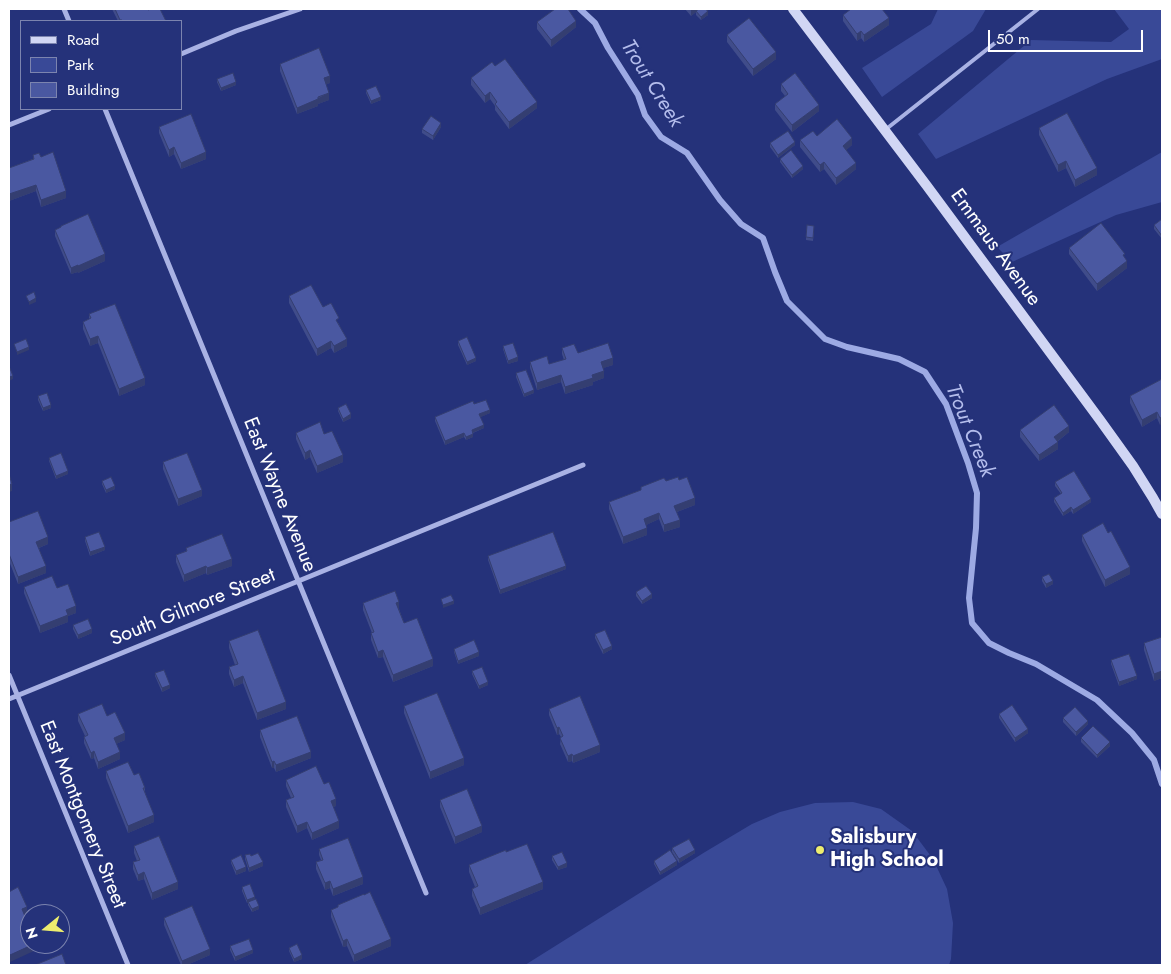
<!DOCTYPE html>
<html>
<head>
<meta charset="utf-8">
<style>
  body { margin:0 }
  #map { position:relative; width:1171px; height:974px; overflow:hidden; background:#25327a; font-family:Jost,sans-serif }
  canvas { display:block }
  .frame { position:absolute; inset:0; border:10px solid #fff; pointer-events:none }
  .legend { position:absolute; left:20px; top:20px; width:162px; height:90px; box-sizing:border-box; background:#25327a; border:1px solid #7c84af; margin:0; padding:6px 9px; list-style:none; font-size:15px; color:#fff }
  .legend li { display:flex; align-items:center; gap:10px; height:25px }
  .legend b { width:25px; border:1px solid #7c84af }
  .north { position:absolute; left:20px; top:904px; width:50px; height:50px; box-sizing:border-box; background:#25327a; border:1px solid #7c84af; border-radius:50%; rotate:253deg; font-size:14px; font-weight:700; line-height:20px; text-align:center; color:#fff }
  .north::after { content:''; display:block; margin:auto; width:18px; height:22px; background:#eded6e; clip-path:polygon(50% 0,100% 100%,50% 72%,0 100%) }
  .scale { position:absolute; left:988px; top:30px; width:155px; height:22px; box-sizing:border-box; border:2px solid #fff; border-top:0; padding-left:6px; font-size:15px; line-height:18px; white-space:nowrap; color:#fff; -webkit-text-stroke:4px #25327a; paint-order:stroke }
</style>
</head>
<body>
<div id="map">
<canvas width="1171" height="974"></canvas>
<div class="frame"></div>
<ul class="legend">
<li><b style="height:6px;background:#d1d6f4"></b>Road</li>
<li><b style="height:14px;background:#394997"></b>Park</li>
<li><b style="height:14px;background:#4a58a1"></b>Building</li>
</ul>
<div class="north">N</div>
<div class="scale">50 m</div>
</div>
<script>
const ctx = document.querySelector('canvas').getContext('2d');
ctx.lineJoin = 'round';
function fillPath(path, color) {
  ctx.fillStyle = color;
  ctx.fill(path, 'evenodd');
}
function shape(rows) {
  const path = new Path2D();
  for (const r of rows) {
    path.moveTo(r[0], r[1]);
    for (let i = 2; i < r.length; i += 2) path.lineTo(r[i], r[i + 1]);
  }
  return path;
}
function trace(path, color, width, dash) {
  ctx.strokeStyle = color;
  ctx.lineWidth = width;
  ctx.lineCap = dash ? 'butt' : 'round';
  ctx.setLineDash(dash || []);
  ctx.stroke(path);
}
function label(font, color, halo, rows, align = 'center') {
  ctx.font = font + ' Jost,sans-serif';
  ctx.lineWidth = 4;
  ctx.setLineDash([]);
  ctx.textBaseline = 'middle';
  ctx.strokeStyle = halo;
  ctx.fillStyle = color;
  for (const [text, x, y, turn = 0] of rows) {
    ctx.save();
    ctx.translate(x, y);
    ctx.rotate((+turn || 0) * Math.PI / 180);
    ctx.textAlign = isNaN(turn) ? turn : align;
    if (halo) ctx.strokeText(text, 0, 0);
    ctx.fillText(text, 0, 0);
    ctx.restore();
  }
}
const green = shape([
  [938,9,986,9,973,31,882,97,862,68,931,24],
  [1114,9,1162,9,1162,59,1107,79,936,159,918,134,1031,40,1111,42,1129,29],
  [1162,152,1162,202,1116,215,1012,262,997,247],
  [853,802,881,809,912,831,933,859,947,889,953,923,951,959,949,965,525,965,705,852,752,824,780,812,815,803]
]);
const stream = shape([
  [580,9,595,23,608,48,638,95,645,115,661,137,687,153,720,200,741,224,763,238,775,272,787,301,825,339,847,347,899,359,925,372,946,404,968,463,977,493,976,528,969,598,972,623,989,643,1009,653,1036,664,1097,700,1132,733,1154,760,1162,784]
]);
const lane = shape([
  [885,130,1038,9]
]);
const street = shape([
  [64,9,69,21],
  [181,54,236,31,300,9],
  [105,109,426,893],
  [9,125,49,109],
  [9,675,128,965],
  [9,699,583,465]
]);
const secondary = shape([
  [793,9,927,186,1100,420,1133,466,1153,498,1162,514]
]);
const wall = shape([
  [112,9,147,9,148,10,166,21,118,21],
  [685,9,705,9,708,15,701,20,696,15,696,12,691,16],
  [843,15,889,25,864,42,861,38,857,41,843,21],
  [537,22,576,27,551,47,537,29],
  [727,35,776,59,753,76,727,42],
  [280,64,330,83,326,84,329,100,318,104,318,106,297,114,280,71],
  [495,66,537,108,509,129,495,110,495,106,490,99,485,103,471,85,471,78],
  [217,79,236,85,221,91,217,82],
  [781,84,819,111,792,132,775,110,775,104,785,96,781,91],
  [366,90,381,100,371,104,366,93],
  [159,127,206,159,181,169,174,154,169,157,159,133],
  [441,127,433,140,422,133,422,129],
  [1039,128,1097,175,1075,187,1066,168,1058,172,1039,135],
  [817,136,852,145,846,150,856,169,836,185,824,169,820,172,800,147,800,140],
  [770,143,795,145,778,158,770,147],
  [33,155,41,157,66,198,41,207,36,191,9,201,9,168,33,159],
  [780,159,803,169,792,178,780,162],
  [1162,219,1162,239,1154,229,1154,225],
  [814,229,813,241,806,240,806,237],
  [55,230,105,261,78,273,78,272,71,274,55,236],
  [1069,248,1125,259,1127,268,1097,291,1069,254],
  [289,296,323,307,339,324,347,346,334,353,331,348,317,356,289,303],
  [89,314,145,385,119,396,98,343,90,346,83,329,83,322,89,319],
  [458,341,476,361,467,365,458,345],
  [503,346,518,361,508,364,503,349],
  [562,348,578,353,613,365,603,368,604,378,593,382,593,385,565,394,561,382,537,390,530,368,530,362,549,364,564,360,562,354],
  [516,373,534,393,524,397,516,377],
  [1162,379,1160,425,1157,418,1142,427,1130,403,1130,396],
  [38,396,51,408,43,411,38,400],
  [474,404,490,413,480,417,484,428,473,433,473,437,466,440,464,437,445,445,435,421,435,417],
  [338,408,351,418,343,422,338,411],
  [1020,430,1069,432,1057,442,1058,449,1039,461,1020,437],
  [296,433,324,434,343,462,317,473,310,457,305,460,296,439],
  [49,458,68,474,56,479,49,461],
  [163,462,202,496,178,506,163,469],
  [679,480,695,505,677,512,680,527,664,532,659,519,646,525,647,535,623,544,609,509,609,502,641,490,641,487,666,481],
  [102,481,115,489,106,493,102,484],
  [1055,482,1091,502,1073,514,1071,511,1063,516,1054,502,1054,498,1061,494,1055,486],
  [9,522,48,544,39,548,46,573,18,584,9,561],
  [1108,533,1130,574,1105,587,1082,541,1082,535],
  [85,537,105,550,90,556,85,541],
  [186,548,232,566,207,575,206,573,184,582,176,562,176,555,186,551],
  [488,556,566,569,500,594,488,560],
  [1042,577,1053,584,1046,588,1042,581],
  [24,587,57,588,76,613,68,616,68,622,40,633,24,593],
  [636,592,652,598,642,604,636,596],
  [363,603,399,609,404,623,433,666,393,682,383,657,378,658,371,640,371,633,372,633,363,610],
  [73,625,92,633,78,639,73,629],
  [595,634,612,649,603,654,595,638],
  [1162,637,1162,678,1154,681,1144,650,1144,643],
  [229,641,286,709,257,720,243,683,234,687,229,674,229,667,235,665,229,648],
  [454,649,479,656,458,664,454,652],
  [1111,660,1137,679,1119,686,1111,664],
  [472,671,488,685,479,689,472,674],
  [155,673,170,688,162,692,155,676],
  [404,706,464,765,430,779,404,713],
  [549,709,600,752,573,763,572,761,568,762,560,744,561,737,559,734,557,735,549,715],
  [78,714,125,740,116,744,120,759,98,769,94,758,91,759,84,743,84,737,85,736,78,721],
  [999,714,1028,733,1015,742,999,718],
  [1063,718,1088,724,1076,736,1063,722],
  [260,730,311,758,276,772,274,768,272,768,260,737],
  [1081,738,1110,746,1097,758,1081,742],
  [106,771,134,775,145,788,145,792,154,822,128,833,106,778],
  [286,780,324,784,336,806,333,807,339,828,312,840,307,828,297,833,286,807,286,800,291,798,286,786],
  [440,800,482,832,455,844,440,807],
  [134,846,178,889,152,900,144,879,138,881,133,869,133,862,137,861,134,853],
  [672,848,695,853,679,863,672,852],
  [319,849,363,884,333,896,330,888,325,890,316,869,316,862,321,860,319,855],
  [506,852,543,889,480,915,472,896,472,889,475,887,469,872,469,865],
  [245,855,251,856,263,866,249,872,245,859],
  [552,856,567,867,558,870,552,860],
  [231,860,246,871,236,875,231,863],
  [654,861,677,865,660,875,654,864],
  [242,887,255,899,259,909,252,912,248,905,248,903,247,903,242,891],
  [338,905,391,946,354,962,347,946,343,947,331,917,331,910,338,907],
  [164,918,210,955,187,965,181,965,164,925],
  [230,946,253,953,235,961,230,950],
  [289,948,302,959,294,962,289,951]
]);
const shadedWall = shape([
  [692,9,700,9,691,16,691,10],
  [708,11,708,15,701,20,701,17],
  [889,18,889,25,864,42,864,35],
  [576,21,576,27,551,47,551,40],
  [861,31,861,38,857,41,857,34],
  [776,52,776,59,753,76,753,69],
  [330,76,330,83,324,85,324,78],
  [236,82,236,85,221,91,221,88],
  [490,92,490,99,485,103,485,96],
  [329,93,329,100,318,104,318,106,297,114,297,108],
  [381,97,381,100,371,104,371,101],
  [537,102,537,108,509,129,509,122],
  [819,105,819,111,792,132,792,125],
  [441,123,441,127,433,140,433,136],
  [852,138,852,145,843,153,843,146],
  [795,142,795,145,778,158,778,155],
  [174,147,174,154,169,157,169,150],
  [206,152,206,159,181,169,181,163],
  [1066,161,1066,168,1058,172,1058,165],
  [824,162,824,169,820,172,820,165],
  [856,163,856,169,836,185,836,178],
  [803,166,803,169,792,178,792,175],
  [1097,168,1097,175,1075,187,1075,180],
  [36,185,36,191,9,201,9,194],
  [66,191,66,198,41,207,41,200],
  [105,254,105,261,78,273,78,266],
  [1127,261,1127,268,1097,291,1097,284],
  [78,265,78,272,71,274,71,268],
  [36,298,36,302,29,305,29,302],
  [98,336,98,343,90,346,90,339],
  [347,339,347,346,334,353,334,346],
  [331,341,331,348,317,356,317,349],
  [29,347,29,350,17,355,17,352],
  [518,357,518,361,508,364,508,361],
  [476,358,476,361,467,365,467,362],
  [613,358,613,365,601,369,601,362],
  [604,371,604,378,593,382,593,385,565,394,565,387,592,375],
  [561,375,561,382,537,390,537,383],
  [13,376,13,379,9,381,9,377],
  [145,378,145,385,119,396,119,389],
  [534,390,534,393,524,397,524,394],
  [51,405,51,408,43,411,43,408],
  [490,410,490,413,479,418,479,414],
  [1157,412,1157,418,1142,427,1142,420],
  [351,414,351,418,343,422,343,419],
  [1162,417,1162,424,1160,425,1160,418],
  [484,425,484,428,472,433,472,430],
  [1069,426,1069,432,1054,444,1054,437],
  [464,433,464,437,445,445,445,441],
  [473,434,473,437,466,440,466,437],
  [1058,442,1058,449,1039,461,1039,455],
  [310,450,310,457,305,460,305,453],
  [343,455,343,462,317,473,317,466],
  [68,471,68,474,56,479,56,476],
  [12,484,12,491,9,492,9,485],
  [115,486,115,489,106,493,106,490],
  [202,490,202,496,178,506,178,499],
  [695,498,695,505,674,513,674,506],
  [1091,499,1091,502,1073,514,1073,510],
  [1071,507,1071,511,1063,516,1063,513],
  [659,513,659,519,644,526,644,519],
  [680,520,680,527,664,532,664,525],
  [647,528,647,535,623,544,623,537],
  [48,537,48,544,36,549,36,542],
  [105,547,105,550,90,556,90,552],
  [232,559,232,566,207,575,207,568],
  [46,566,46,573,18,584,18,577],
  [206,566,206,573,184,582,184,575],
  [566,566,566,569,500,594,500,590],
  [1130,567,1130,574,1105,587,1105,580],
  [1053,581,1053,584,1046,588,1046,584],
  [652,594,652,598,642,604,642,601],
  [454,601,454,604,443,608,443,605],
  [399,602,399,609,396,610,396,603],
  [76,606,76,613,68,616,68,622,40,633,40,626,66,610],
  [92,629,92,633,78,639,78,635],
  [612,646,612,649,603,654,603,650],
  [383,650,383,657,378,658,378,652],
  [479,652,479,656,458,664,458,661],
  [433,659,433,666,393,682,393,675],
  [1162,671,1162,678,1154,681,1154,674],
  [243,676,243,683,234,687,234,680],
  [1137,676,1137,679,1119,686,1119,682],
  [488,682,488,685,479,689,479,686],
  [170,685,170,688,162,692,162,688],
  [286,702,286,709,257,720,257,713],
  [1088,721,1088,724,1076,736,1076,732],
  [559,727,559,734,557,735,557,728],
  [1028,729,1028,733,1015,742,1015,738],
  [125,733,125,740,114,745,114,738],
  [1110,742,1110,746,1097,758,1097,755],
  [600,745,600,752,573,763,573,756],
  [94,751,94,758,91,759,91,753],
  [120,752,120,759,98,769,98,762],
  [311,752,311,758,276,772,276,765],
  [572,754,572,761,568,762,568,756],
  [464,758,464,765,430,779,430,772],
  [274,761,274,768,272,768,272,762],
  [336,799,336,806,331,808,331,801],
  [154,815,154,822,128,833,128,826],
  [339,821,339,828,312,840,312,833],
  [307,822,307,828,297,833,297,826],
  [482,826,482,832,455,844,455,837],
  [695,850,695,853,679,863,679,859],
  [677,861,677,865,660,875,660,872],
  [263,862,263,866,249,872,249,868],
  [567,863,567,867,558,870,558,867],
  [246,867,246,871,236,875,236,871],
  [144,872,144,879,138,881,138,875],
  [363,877,363,884,333,896,333,889],
  [330,881,330,888,325,890,325,883],
  [178,882,178,889,152,900,152,893],
  [543,882,543,889,480,915,480,908],
  [255,897,255,900,247,903,247,900],
  [259,906,259,909,252,912,252,909],
  [27,907,27,914,22,916,22,909],
  [347,939,347,946,343,947,343,941],
  [391,939,391,946,354,962,354,955],
  [34,944,49,944,10,962,10,955],
  [210,949,210,955,187,965,182,965,182,961],
  [253,950,253,953,235,961,235,957],
  [302,955,302,959,294,962,294,959]
]);
const building = shape([
  [115,9,147,9,148,10,151,9,160,9,166,21,122,21,122,20,120,20,115,9],
  [555,9,568,9,576,21,551,40,537,22,555,9],
  [699,9,705,9,708,11,701,17,696,11,699,9],
  [851,9,882,9,889,18,864,35,861,31,857,34,843,15,851,9],
  [749,18,776,52,753,69,727,35,749,18],
  [319,48,330,76,324,78,329,93,318,97,318,99,297,108,280,64,319,48],
  [505,59,537,102,509,122,495,104,497,102,490,92,485,96,471,78,492,62,495,66,505,59],
  [233,73,236,82,221,88,217,79,233,73],
  [795,73,819,105,792,125,775,104,788,94,781,84,795,73],
  [376,86,381,97,371,101,366,90,376,86],
  [1067,113,1097,168,1075,180,1066,161,1058,165,1039,128,1067,113],
  [191,114,206,152,181,163,174,147,169,150,159,127,191,114],
  [431,116,441,123,433,136,422,129,431,116],
  [837,119,852,138,843,146,856,163,836,178,824,162,820,165,800,140,813,131,817,136,837,119],
  [788,131,795,142,778,155,770,143,788,131],
  [791,150,803,166,792,175,780,159,791,150],
  [53,152,66,191,41,200,36,185,9,194,9,168,34,159,33,155,39,153,41,157,53,152],
  [88,214,105,254,78,266,78,265,71,268,55,230,61,227,61,226,88,214],
  [1162,219,1162,236,1154,225,1162,219],
  [1101,223,1125,254,1123,255,1127,261,1097,284,1069,248,1101,223],
  [807,225,814,226,813,238,806,237,807,225],
  [311,285,323,307,331,303,339,318,336,320,347,339,334,346,331,341,317,349,289,296,311,285],
  [34,292,36,298,29,302,26,296,34,292],
  [115,304,145,378,119,389,98,336,90,339,83,322,91,318,89,314,115,304],
  [467,337,476,358,467,362,458,341,467,337],
  [26,339,29,347,17,352,14,344,26,339],
  [513,343,518,357,508,361,503,346,513,343],
  [608,343,613,358,601,362,604,371,592,375,593,378,565,387,561,375,537,383,530,362,547,356,549,364,566,359,562,348,574,344,578,353,608,343],
  [9,366,13,376,9,377,9,366],
  [526,370,534,390,524,394,516,373,526,370],
  [1162,379,1162,417,1160,418,1157,412,1142,420,1130,396,1162,379],
  [47,393,51,405,43,408,38,396,47,393],
  [486,400,490,410,479,414,484,425,472,430,473,434,466,437,464,433,445,441,435,417,473,401,474,404,486,400],
  [346,404,351,414,343,419,338,408,346,404],
  [1054,405,1069,426,1054,437,1058,442,1039,455,1020,430,1054,405],
  [320,422,324,434,332,431,343,455,317,466,310,450,305,453,296,433,320,422],
  [61,453,68,471,56,476,49,458,61,453],
  [187,453,202,490,178,499,163,462,187,453],
  [1074,471,1091,499,1073,510,1071,507,1063,513,1054,498,1062,493,1055,482,1074,471],
  [9,474,12,484,9,485,9,474],
  [111,477,115,486,106,490,102,481,111,477],
  [678,477,679,480,687,477,695,498,674,506,680,520,664,525,659,513,644,519,647,528,623,537,609,502,641,490,641,487,664,478,666,481,678,477],
  [38,511,48,537,36,542,46,566,18,577,9,554,9,522,38,511],
  [1103,523,1108,533,1111,531,1130,567,1105,580,1082,535,1103,523],
  [99,532,105,547,90,552,85,537,99,532],
  [553,532,566,566,500,590,488,556,553,532],
  [222,534,232,559,207,568,206,566,184,575,176,555,187,551,186,548,222,534],
  [1049,574,1053,581,1046,584,1042,577,1049,574],
  [52,576,57,588,68,584,76,606,66,610,68,615,40,626,24,587,52,576],
  [646,586,652,594,642,601,636,592,646,586],
  [395,591,399,602,396,603,404,623,417,618,433,659,393,675,383,650,378,652,371,633,374,632,363,603,395,591],
  [451,595,454,601,443,605,441,599,451,595],
  [88,619,92,629,78,635,73,625,88,619],
  [258,630,286,702,257,713,243,676,234,680,229,667,238,664,229,641,258,630],
  [605,630,612,646,603,650,595,634,605,630],
  [1162,637,1162,671,1154,674,1144,643,1162,637],
  [474,640,479,652,458,661,454,649,474,640],
  [1129,654,1137,676,1119,682,1111,660,1129,654],
  [482,667,488,682,479,686,472,671,482,667],
  [164,670,170,685,162,688,155,673,164,670],
  [437,693,464,758,430,772,404,706,437,693],
  [580,696,600,745,573,756,572,754,568,756,560,738,563,736,559,727,557,728,549,709,580,696],
  [102,704,107,716,115,712,125,733,114,738,120,752,98,762,94,751,91,753,84,737,88,735,78,714,102,704],
  [1012,705,1028,729,1015,738,999,714,1012,705],
  [1075,707,1088,721,1076,732,1063,718,1075,707],
  [297,716,311,752,276,765,274,761,272,762,260,730,297,716],
  [1093,726,1110,742,1097,755,1081,738,1093,726],
  [128,762,134,775,139,773,145,788,143,788,154,815,128,826,106,771,128,762],
  [316,766,324,784,329,782,336,799,331,801,339,821,312,833,307,822,297,826,286,800,294,797,286,780,316,766],
  [467,789,482,826,455,837,440,800,467,789],
  [159,836,178,882,152,893,144,872,138,875,133,862,140,860,134,846,159,836],
  [348,838,363,877,333,889,330,881,325,883,316,862,323,860,319,849,348,838],
  [689,839,695,850,679,859,672,848,689,839],
  [527,844,543,882,480,908,472,889,478,886,469,865,506,850,506,852,527,844],
  [670,850,677,861,660,872,654,861,670,850],
  [562,852,567,863,558,867,552,856,562,852],
  [258,853,263,862,249,868,245,855,250,854,251,856,258,853],
  [241,855,246,867,236,871,231,860,241,855],
  [250,884,255,897,247,900,242,887,250,884],
  [18,887,27,907,22,909,26,919,30,917,30,944,34,944,10,955,9,952,9,892,18,887],
  [370,892,391,939,354,955,347,939,343,941,331,910,338,907,338,905,364,894,364,895,370,892],
  [256,899,259,906,252,909,248,902,256,899],
  [192,906,210,949,182,961,164,918,192,906],
  [249,939,253,950,235,957,230,946,249,939],
  [297,944,302,955,294,959,289,948,297,944],
  [62,954,66,965,35,965,62,954]
]);
const markers = [
  [820,850,5,"#eded6e"]
];
const streetNames = [
  ["Emmaus Avenue",995,248,54],
  ["East Wayne Avenue",279,495,68],
  ["South Gilmore Street",193,608,-22],
  ["East Montgomery Street",82,815,68]
];
const poiNames = [
  ["Salisbury",830,838],
  ["High School",830,861]
];
const waterNames = [
  ["Trout Creek",651,84,58],
  ["Trout Creek",969,431,68]
];
fillPath(green, '#394997');
trace(stream, '#9daae4', 6);
trace(lane, '#a9b2e4', 4);
trace(street, '#a9b2e4', 5);
trace(secondary, '#d1d6f4', 10);
fillPath(wall, '#404c8a');
fillPath(shadedWall, '#343e71');
fillPath(building, '#4a58a1');
trace(building, '#343e71', 1);
for (const [x, y, r, color] of markers) {
  const dot = new Path2D();
  dot.arc(x, y, r, 0, 2 * Math.PI);
  ctx.fillStyle = color;
  ctx.fill(dot);
  trace(dot, '#25327a', 2);
}
label('20px', '#fff', '#25327a', streetNames);
label('bold 20px', '#fff', '#25327a', poiNames, 'left');
label('italic 21px', '#b4bdec', '#25327a', waterNames);
</script>
</body>
</html>
